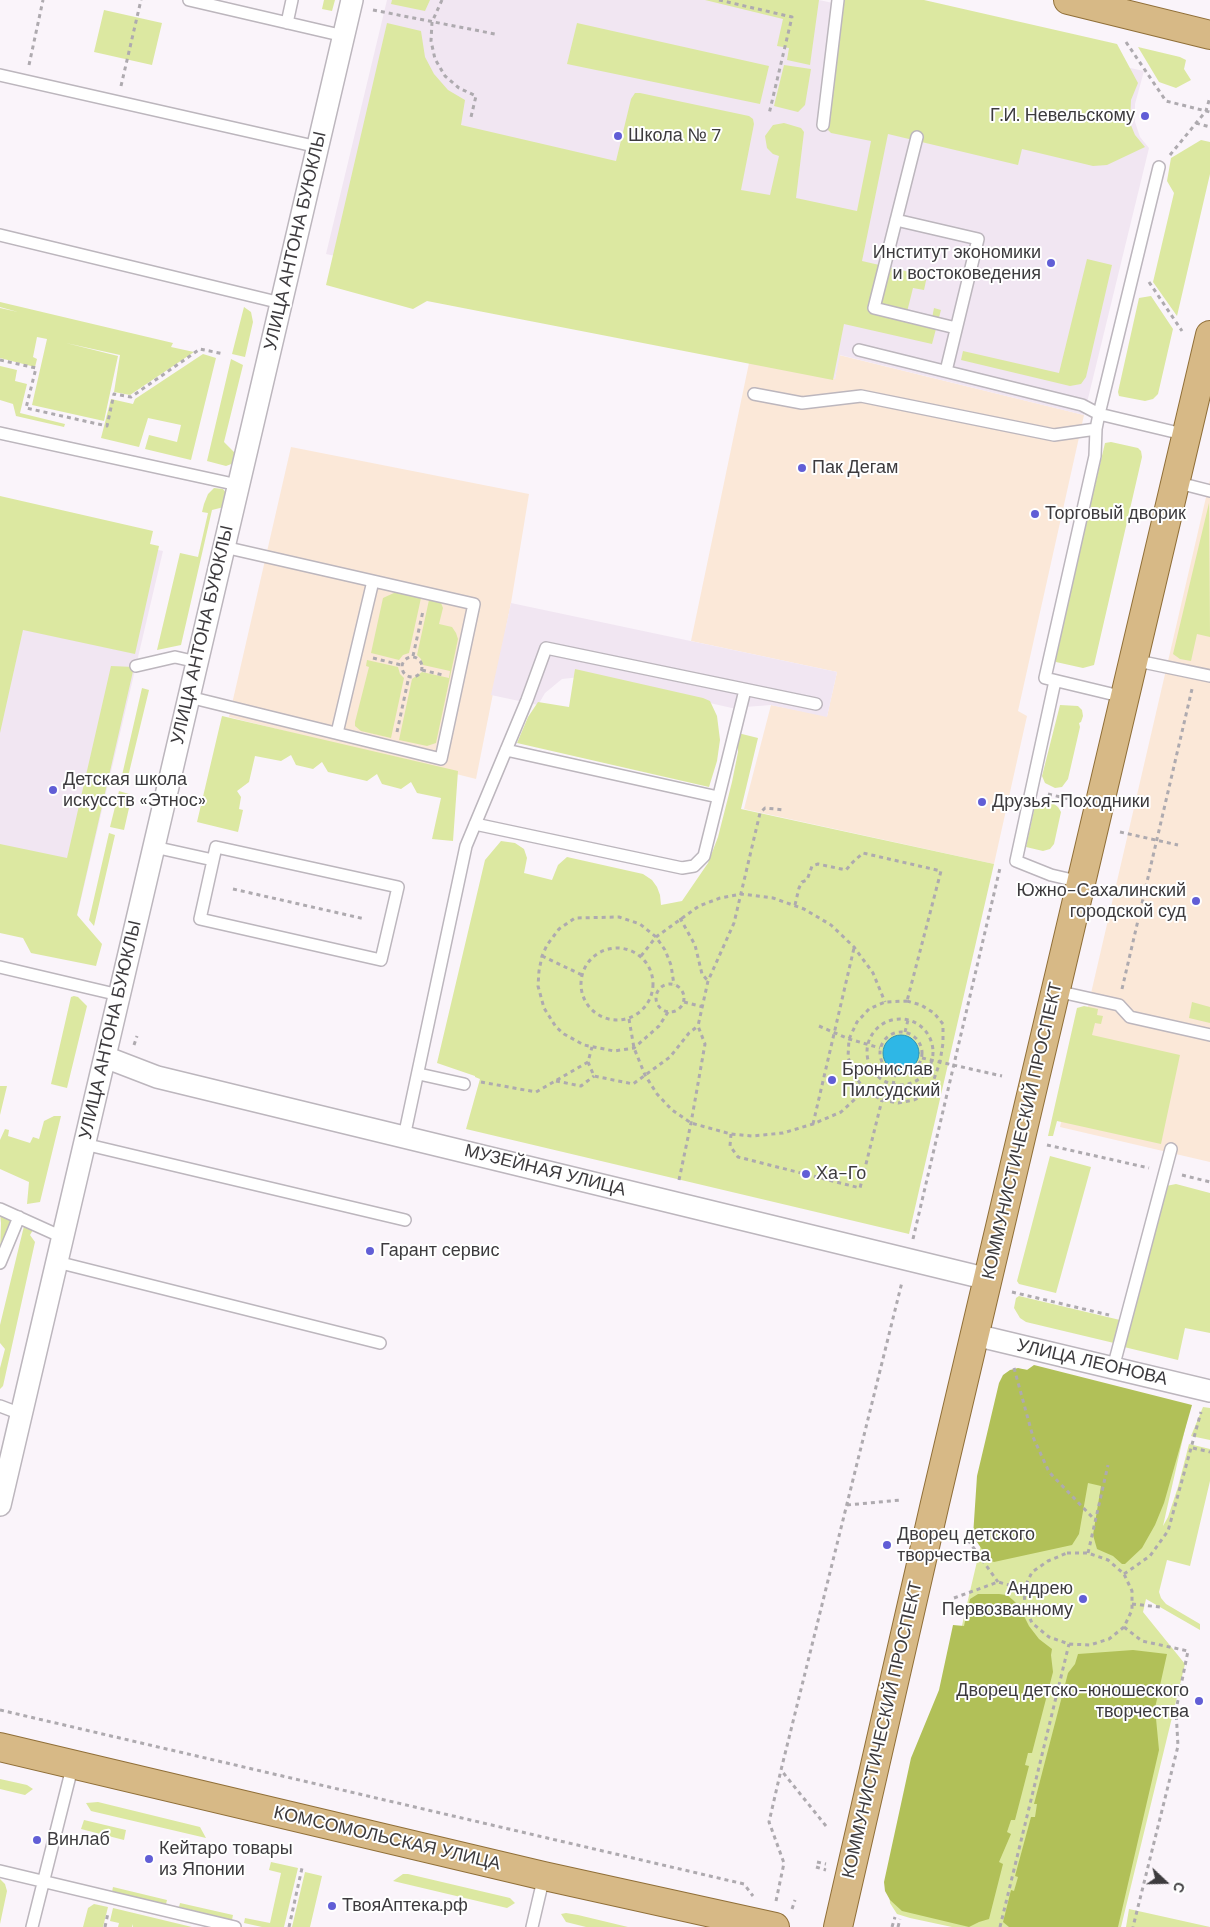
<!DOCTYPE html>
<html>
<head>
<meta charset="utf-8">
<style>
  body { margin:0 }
  #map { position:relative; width:1210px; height:1927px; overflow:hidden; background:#faf4fa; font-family:"DM Sans",sans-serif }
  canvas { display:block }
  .north { position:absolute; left:1140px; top:1857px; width:50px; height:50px; -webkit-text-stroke:4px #fff; paint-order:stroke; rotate:111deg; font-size:14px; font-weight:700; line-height:20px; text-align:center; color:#3d3b3e }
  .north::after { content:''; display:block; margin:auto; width:18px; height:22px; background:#3d3b3e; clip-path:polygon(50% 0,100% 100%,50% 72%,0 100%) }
</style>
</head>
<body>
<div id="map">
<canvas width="1210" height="1927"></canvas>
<div class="north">С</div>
</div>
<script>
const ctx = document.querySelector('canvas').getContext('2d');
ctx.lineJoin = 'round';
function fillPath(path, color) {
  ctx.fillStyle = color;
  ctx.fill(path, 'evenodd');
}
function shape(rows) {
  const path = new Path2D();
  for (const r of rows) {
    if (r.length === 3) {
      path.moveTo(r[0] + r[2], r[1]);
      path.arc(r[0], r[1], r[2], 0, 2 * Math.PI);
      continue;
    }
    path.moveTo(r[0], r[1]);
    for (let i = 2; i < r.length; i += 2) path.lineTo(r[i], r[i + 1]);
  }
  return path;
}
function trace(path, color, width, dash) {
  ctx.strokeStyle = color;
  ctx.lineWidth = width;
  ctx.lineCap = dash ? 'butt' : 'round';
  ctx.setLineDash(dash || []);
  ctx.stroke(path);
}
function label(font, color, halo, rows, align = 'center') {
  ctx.font = font + ' "DM Sans",sans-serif';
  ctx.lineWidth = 4;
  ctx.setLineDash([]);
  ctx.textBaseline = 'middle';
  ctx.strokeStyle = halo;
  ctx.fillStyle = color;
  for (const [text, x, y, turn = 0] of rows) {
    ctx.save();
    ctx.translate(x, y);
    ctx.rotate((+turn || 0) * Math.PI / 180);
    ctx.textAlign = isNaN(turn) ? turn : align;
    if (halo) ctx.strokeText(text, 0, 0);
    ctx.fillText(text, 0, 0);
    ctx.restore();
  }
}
const commercial = shape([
  [839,355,1084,415,1018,711,1027,716,994,864,744,809,771,705,827,716,837,672,691,641,749,363,835,379],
  [291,447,529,494,511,603,476,779,229,717],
  [1210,480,1210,1162,1060,1127]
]);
const built = shape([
  [387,0,819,0,1144,71,1135,104,1135,122,1140,137,1149,148,1084,415,840,355,835,379,378,291,383,266,326,254],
  [0,517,163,551,74,929,0,914],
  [511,603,837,672,827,717,771,705,732,708,589,676,562,679,545,693,538,705,491,695]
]);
const green = shape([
  [324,0,335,0,332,11,322,9],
  [392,0,430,0,425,11,391,4],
  [705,0,819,0,810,65,787,60,789,48,777,46,783,19],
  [844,0,924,0,1117,44,1138,83,1131,100,1130,123,1135,135,1145,147,1107,165,1093,166,1022,149,1018,165,888,134,862,261,927,276,924,290,913,288,907,312,932,318,934,308,941,310,932,344,844,324,833,380,427,301,413,309,326,285,387,23,421,31,425,57,434,74,448,90,465,100,461,125,616,161,631,99,635,93,640,93,749,116,753,119,754,124,741,190,770,195,779,156,773,154,767,148,765,136,773,125,784,123,801,128,804,132,796,198,857,211,871,141,831,133,827,129,825,124],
  [104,10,162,23,152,65,94,52],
  [577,23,769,66,760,104,567,64],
  [1138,47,1180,57,1186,60,1184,69,1191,80,1176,88,1159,82],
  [784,65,811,69,805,105,798,112,774,106],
  [1201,140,1210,142,1210,174,1177,316,1153,282,1174,193,1167,181,1171,158],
  [1087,259,1112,265,1086,377,1081,384,1070,386,961,360,963,351,1059,373],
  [1151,296,1173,329,1158,394,1153,399,1145,401,1119,396,1118,392,1139,298],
  [0,302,173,343,171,347,194,352,130,395,114,392,120,355,66,343,118,356,104,421,32,405,47,339,37,337,33,357,37,359,35,367,0,358,0,308,18,312,0,307],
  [244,307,251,312,253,322,245,357,232,354],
  [203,354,216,358,191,460,145,449,149,435,177,442,181,425,148,418,139,447,101,438,111,399,133,404,135,399],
  [231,359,243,365,224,442,237,455,234,463,226,466,207,461],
  [0,366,17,370,15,381,27,384,20,413,65,424,64,427,16,416,13,404,0,400],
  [1111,442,1138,448,1141,451,1142,457,1094,665,1083,668,1056,662,1055,656,1105,443],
  [214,488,223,489,227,494,224,507,212,510,181,645,157,650,180,553,198,557,208,513,202,512,204,504,208,494],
  [0,496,153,531,150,544,159,546,135,654,23,630,0,733],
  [1209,503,1210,637,1197,634,1191,661,1180,659,1173,654],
  [396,592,421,598,409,653,403,655,399,660,371,653,383,598],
  [429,600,441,603,443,608,439,624,452,627,456,633,458,639,436,743,427,746,399,740,412,679,422,672,449,678,450,671,423,665,421,659,417,655],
  [367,660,398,667,400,674,404,678,391,738,361,731,355,726,355,722,369,667,366,666],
  [111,666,134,667,77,915,102,944,96,966,31,953,23,938,0,933,0,844,67,858],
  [575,669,703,698,710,701,717,716,720,740,717,761,709,787,517,743,528,717,538,702,569,707],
  [142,688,149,690,126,785,120,784],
  [1060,705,1078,706,1082,710,1083,716,1081,722,1079,723,1080,727,1068,779,1062,787,1055,788,1045,783,1042,776],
  [222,716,458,771,453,841,432,839,441,798,417,793,411,782,401,789,382,784,377,774,367,781,328,772,322,762,313,769,296,765,291,755,281,761,255,756,249,782,237,791,241,797,239,809,243,810,238,832,197,822],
  [738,733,758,738,741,809,994,864,909,1234,466,1129,480,1079,475,1077,475,1076,437,1063,485,860,501,841,515,843,524,849,527,858,524,873,552,880,558,865,567,857,643,874,652,880,657,887,660,895,661,905,682,901,708,863,718,837,732,782,738,752],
  [119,791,132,795,124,830,110,827],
  [1041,801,1054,804,1058,807,1061,812,1054,844,1050,849,1043,851,1026,847,1034,810,1037,804],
  [109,833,115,835,94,926,89,920],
  [74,996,78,997,87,1006,67,1088,51,1084,71,997],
  [1192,1002,1210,1007,1210,1023,1189,1018],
  [1084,1006,1098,1009,1097,1015,1103,1016,1101,1024,1095,1023,1092,1035,1180,1055,1161,1144,1057,1121,1053,1136,1048,1136,1077,1008],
  [0,1086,7,1086,0,1115],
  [54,1116,61,1116,40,1202,27,1204,29,1182,0,1169,0,1140,5,1129,9,1130,8,1136,30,1143,33,1137,39,1139,44,1121],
  [1050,1156,1091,1167,1056,1293,1019,1284,1017,1281],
  [1176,1184,1210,1193,1210,1333,1185,1328,1178,1360,1124,1347,1166,1186],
  [0,1213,13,1219,0,1252,1,1223],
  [24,1226,33,1230,30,1235,35,1242,3,1386,0,1389,0,1368,5,1349,0,1343,0,1325],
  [1019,1296,1120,1320,1114,1343,1026,1322,1020,1318,1014,1308,1016,1298],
  [1022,1369,1058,1374,1190,1407,1163,1526,1168,1517,1178,1487,1189,1444,1210,1449,1210,1481,1190,1566,1167,1560,1159,1592,1161,1598,1166,1604,1200,1624,1200,1630,1146,1599,1143,1612,1185,1664,1121,1927,952,1927,910,1918,897,1914,890,1903,889,1890,960,1634],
  [1203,1407,1210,1408,1210,1440,1191,1436],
  [0,1779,27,1785,33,1789,25,1795,0,1789],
  [98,1802,200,1827,206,1838,91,1811,86,1803],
  [84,1820,126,1830,124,1840,81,1829],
  [271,1862,298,1868,284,1927,262,1927,244,1923,245,1918,270,1923,281,1873,269,1870],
  [305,1872,322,1876,310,1927,292,1927],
  [403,1874,408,1874,510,1898,515,1903,507,1908,393,1881],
  [0,1879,5,1884,7,1891,0,1924],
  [113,1887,167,1900,166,1904,112,1892],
  [180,1903,233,1915,232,1920,179,1907],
  [94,1904,108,1907,103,1927,83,1927,88,1908],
  [113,1908,192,1927,133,1927,133,1924,132,1927,118,1927,119,1923,110,1921],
  [1129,1909,1210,1927,1126,1927],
  [566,1913,578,1915,628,1927,586,1927,566,1922,561,1914]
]);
const forest = shape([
  [1034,1365,1192,1405,1164,1503,1155,1525,1142,1548,1125,1564,1122,1564,1113,1556,1097,1549,1093,1535,1101,1486,1088,1483,1079,1534,1072,1545,994,1562,989,1560,973,1536,977,1476,999,1383,1003,1375,1010,1370,1018,1368,1027,1370],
  [978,1594,999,1594,1007,1595,1013,1600,1019,1606,1029,1626,1039,1639,1052,1649,1051,1655,1053,1672,1032,1753,1028,1753,1025,1765,1029,1766,1015,1820,1011,1820,1007,1832,1011,1834,999,1862,1003,1864,989,1919,979,1922,969,1927,902,1911,890,1900,885,1891,884,1882,911,1758,939,1690,953,1625,964,1626,970,1599],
  [1133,1650,1167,1654,1155,1708,1159,1750,1118,1927,1009,1927,1003,1922,1011,1890,1014,1891,1018,1877,1015,1876,1031,1817,1035,1817,1037,1804,1034,1804,1068,1673,1075,1664,1078,1654]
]);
const water = shape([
  [901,1053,18]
]);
const path = shape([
  [442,0,432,22,431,41,435,59,445,76,459,88,476,96,471,117],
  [719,0,792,17,769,114],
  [373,10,495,34],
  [1126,42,1166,101,1210,112],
  [29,65,43,0],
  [121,86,141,0],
  [1196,123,1210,127],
  [1170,155,1206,111,1210,97],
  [1149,282,1182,331],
  [0,360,36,368,26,408,107,426,114,394,131,397,200,349,224,354],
  [413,656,423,611],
  [412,667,10],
  [373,658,401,665],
  [422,670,443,675],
  [397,732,409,676],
  [1048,794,1069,799],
  [1120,832,1178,845],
  [233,889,365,919],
  [795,905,799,888,802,882,807,880,812,866,818,864,846,870,853,862,863,853,941,871,907,1001],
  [680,918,695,945,702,974,708,981],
  [617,984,36],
  [542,956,582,975],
  [641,956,656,937,699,906,720,898,741,894,773,898,804,909,831,925,854,947,873,973,885,1002],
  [670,998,14],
  [1122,989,1192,689],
  [907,1001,921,1005,934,1013,943,1024,943,1043,940,1062,929,1093,914,1100,898,1103,882,1100,865,1090,854,1075,848,1057,849,1039,857,1022,869,1009,885,1002,907,1001],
  [684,1002,703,1007],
  [668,1012,659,1026,634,1048,614,1051,584,1045,564,1034,556,1027,544,1008,538,986,539,971,542,956,547,945,559,929,575,918,619,917,640,924,656,937,665,950,671,965,674,985],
  [629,1019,634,1048,645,1075,657,1094,672,1110,691,1123,731,1134,752,1136,783,1133,813,1124,841,1112,865,1090],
  [900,1052,33],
  [819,1026,849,1039,880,1048],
  [901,1053,21],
  [905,1032,908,1020],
  [134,1045,137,1036],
  [922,1058,1002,1076],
  [588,1062,594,1076,633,1084,670,1057,689,1033,698,1026],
  [556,1081,581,1086,594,1076],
  [481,1082,536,1092,588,1062,592,1047],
  [893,1085,895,1074],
  [813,1124,854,948],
  [731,1134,730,1146,738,1157,860,1188,882,1100],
  [1047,1145,1149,1168],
  [1182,1175,1210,1182],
  [679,1180,691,1123,705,1044,698,1026,708,981,734,923,760,813,765,808,785,810],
  [913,1239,1000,868],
  [1012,1292,1109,1315],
  [1014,1368,1033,1437,1049,1472,1095,1520],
  [1193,1448,1210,1452],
  [847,1505,901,1500],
  [968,1540,998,1582],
  [1067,1553,1088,1553,1108,1560,1124,1574,1132,1591,1132,1610,1124,1627,1109,1639,1090,1645,1069,1644,1049,1637,1032,1623,1025,1607,1024,1589,1032,1572,1048,1561,1067,1553],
  [1088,1553,1108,1465],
  [1124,1574,1150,1556,1168,1531,1201,1412],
  [954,1598,998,1582,1024,1589],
  [1132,1604,1160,1607],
  [1124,1627,1142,1641,1188,1651,1176,1710,1178,1746,1133,1927],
  [0,1710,744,1884,753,1896],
  [826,1826,781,1770,902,1282],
  [817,1862,826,1864],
  [816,1867,826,1870],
  [776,1901,784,1863,769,1822,781,1770],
  [792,1909,795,1900],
  [105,1927,108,1913],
  [289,1927,302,1868],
  [892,1927,895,1917],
  [898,1927,900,1919],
  [1000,1927,1069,1644]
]);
const lane = shape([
  [189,0,344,36],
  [287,23,292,0],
  [0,75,318,147],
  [823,125,838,0],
  [917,137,874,308,956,328],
  [896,220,978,239,946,371],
  [0,235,281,303],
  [859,350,1082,405,1099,414,1187,435],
  [754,394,802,403,861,396,1054,435,1096,429],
  [0,433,238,485],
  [1175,482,1210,491],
  [1133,660,1210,676],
  [136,666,175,657,197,662],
  [1055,681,1016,861,1051,875,1081,882],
  [189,697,441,759,474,604,224,547],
  [1124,697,1045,678,1095,456,1096,429,1099,414,1159,167],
  [337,733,373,581],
  [506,750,718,797],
  [475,824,682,868,694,866,704,856,745,690],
  [154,847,213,860],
  [216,847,398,887,381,960,200,919,216,847],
  [0,967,119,995],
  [1056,991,1119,1005,1130,1017,1210,1035],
  [419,1074,464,1084],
  [404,1137,466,846,527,700,546,648,816,704],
  [84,1144,405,1220],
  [0,1209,62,1237],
  [57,1262,380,1343],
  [0,1263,19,1217],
  [1113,1368,1171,1149],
  [0,1406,21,1414],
  [0,1871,235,1927],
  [32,1927,73,1764],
  [532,1927,544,1876]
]);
const street = shape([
  [105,1057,157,1077,988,1279],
  [975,1335,1210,1391],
  [0,1505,352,0]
]);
const primary = shape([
  [1068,0,1210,35],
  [0,1747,544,1876,775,1927],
  [838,1927,935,1503,1210,335]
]);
const markers = [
  [1145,116,5,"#615ed6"],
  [618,136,5,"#615ed6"],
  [1051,263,5,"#615ed6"],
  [802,468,5,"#615ed6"],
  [1035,514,5,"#615ed6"],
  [53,790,5,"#615ed6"],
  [982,802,5,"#615ed6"],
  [1196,901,5,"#615ed6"],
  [832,1080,5,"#615ed6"],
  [806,1174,5,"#615ed6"],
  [370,1251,5,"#615ed6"],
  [887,1545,5,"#615ed6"],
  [1083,1599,5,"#615ed6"],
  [1199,1701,5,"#615ed6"],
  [37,1840,5,"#615ed6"],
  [149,1859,5,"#615ed6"],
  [332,1906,5,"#615ed6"]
];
const poiNames = [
  ["Г.И. Невельскому",1135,116,"right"],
  ["Школа № 7",628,136],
  ["Институт экономики",1041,253,"right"],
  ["и востоковедения",1041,274,"right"],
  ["Пак Дегам",812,468],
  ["Торговый дворик",1045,514],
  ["Детская школа",63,780],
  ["искусств «Этнос»",63,801],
  ["Друзья-Походники",992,802],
  ["Южно-Сахалинский",1186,891,"right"],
  ["городской суд",1186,912,"right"],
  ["Бронислав",842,1070],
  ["Пилсудский",842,1091],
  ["Ха-Го",816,1174],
  ["Гарант сервис",380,1251],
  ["Дворец детского",897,1535],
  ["творчества",897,1556],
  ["Андрею",1073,1589,"right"],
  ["Первозванному",1073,1610,"right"],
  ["Дворец детско-юношеского",1189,1691,"right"],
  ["творчества",1189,1712,"right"],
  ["Винлаб",47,1840],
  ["Кейтаро товары",159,1849],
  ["из Японии",159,1870],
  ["ТвояАптека.рф",342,1906]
];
const streetNames = [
  ["УЛИЦА АНТОНА БУЮКЛЫ",296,241,-77],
  ["УЛИЦА АНТОНА БУЮКЛЫ",203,635,-77],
  ["УЛИЦА АНТОНА БУЮКЛЫ",111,1030,-77],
  ["КОММУНИСТИЧЕСКИЙ ПРОСПЕКТ",1023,1131,-77],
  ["МУЗЕЙНАЯ УЛИЦА",545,1171,14],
  ["УЛИЦА ЛЕОНОВА",1092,1363,13],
  ["КОММУНИСТИЧЕСКИЙ ПРОСПЕКТ",883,1730,-77],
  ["КОМСОМОЛЬСКАЯ УЛИЦА",387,1839,13]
];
fillPath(commercial, '#fbe8d8');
fillPath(built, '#f1e6f2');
fillPath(green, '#dce8a1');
fillPath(forest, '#b1c058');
fillPath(water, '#2eb7e6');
trace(water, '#3292b4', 1);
trace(lane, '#bcb6bd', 14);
trace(street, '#bcb6bd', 24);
trace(primary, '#906f38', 30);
trace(path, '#aeaaaf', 3, [4, 4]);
trace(lane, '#fff', 11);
trace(street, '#fff', 21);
trace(primary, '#d7b986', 28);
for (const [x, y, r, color] of markers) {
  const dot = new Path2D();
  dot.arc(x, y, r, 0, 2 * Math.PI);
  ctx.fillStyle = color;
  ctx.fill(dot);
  trace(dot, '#fff', 2);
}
label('18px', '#3d3b3e', '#fff', poiNames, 'left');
label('18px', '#3d3b3e', '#fff', streetNames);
</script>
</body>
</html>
